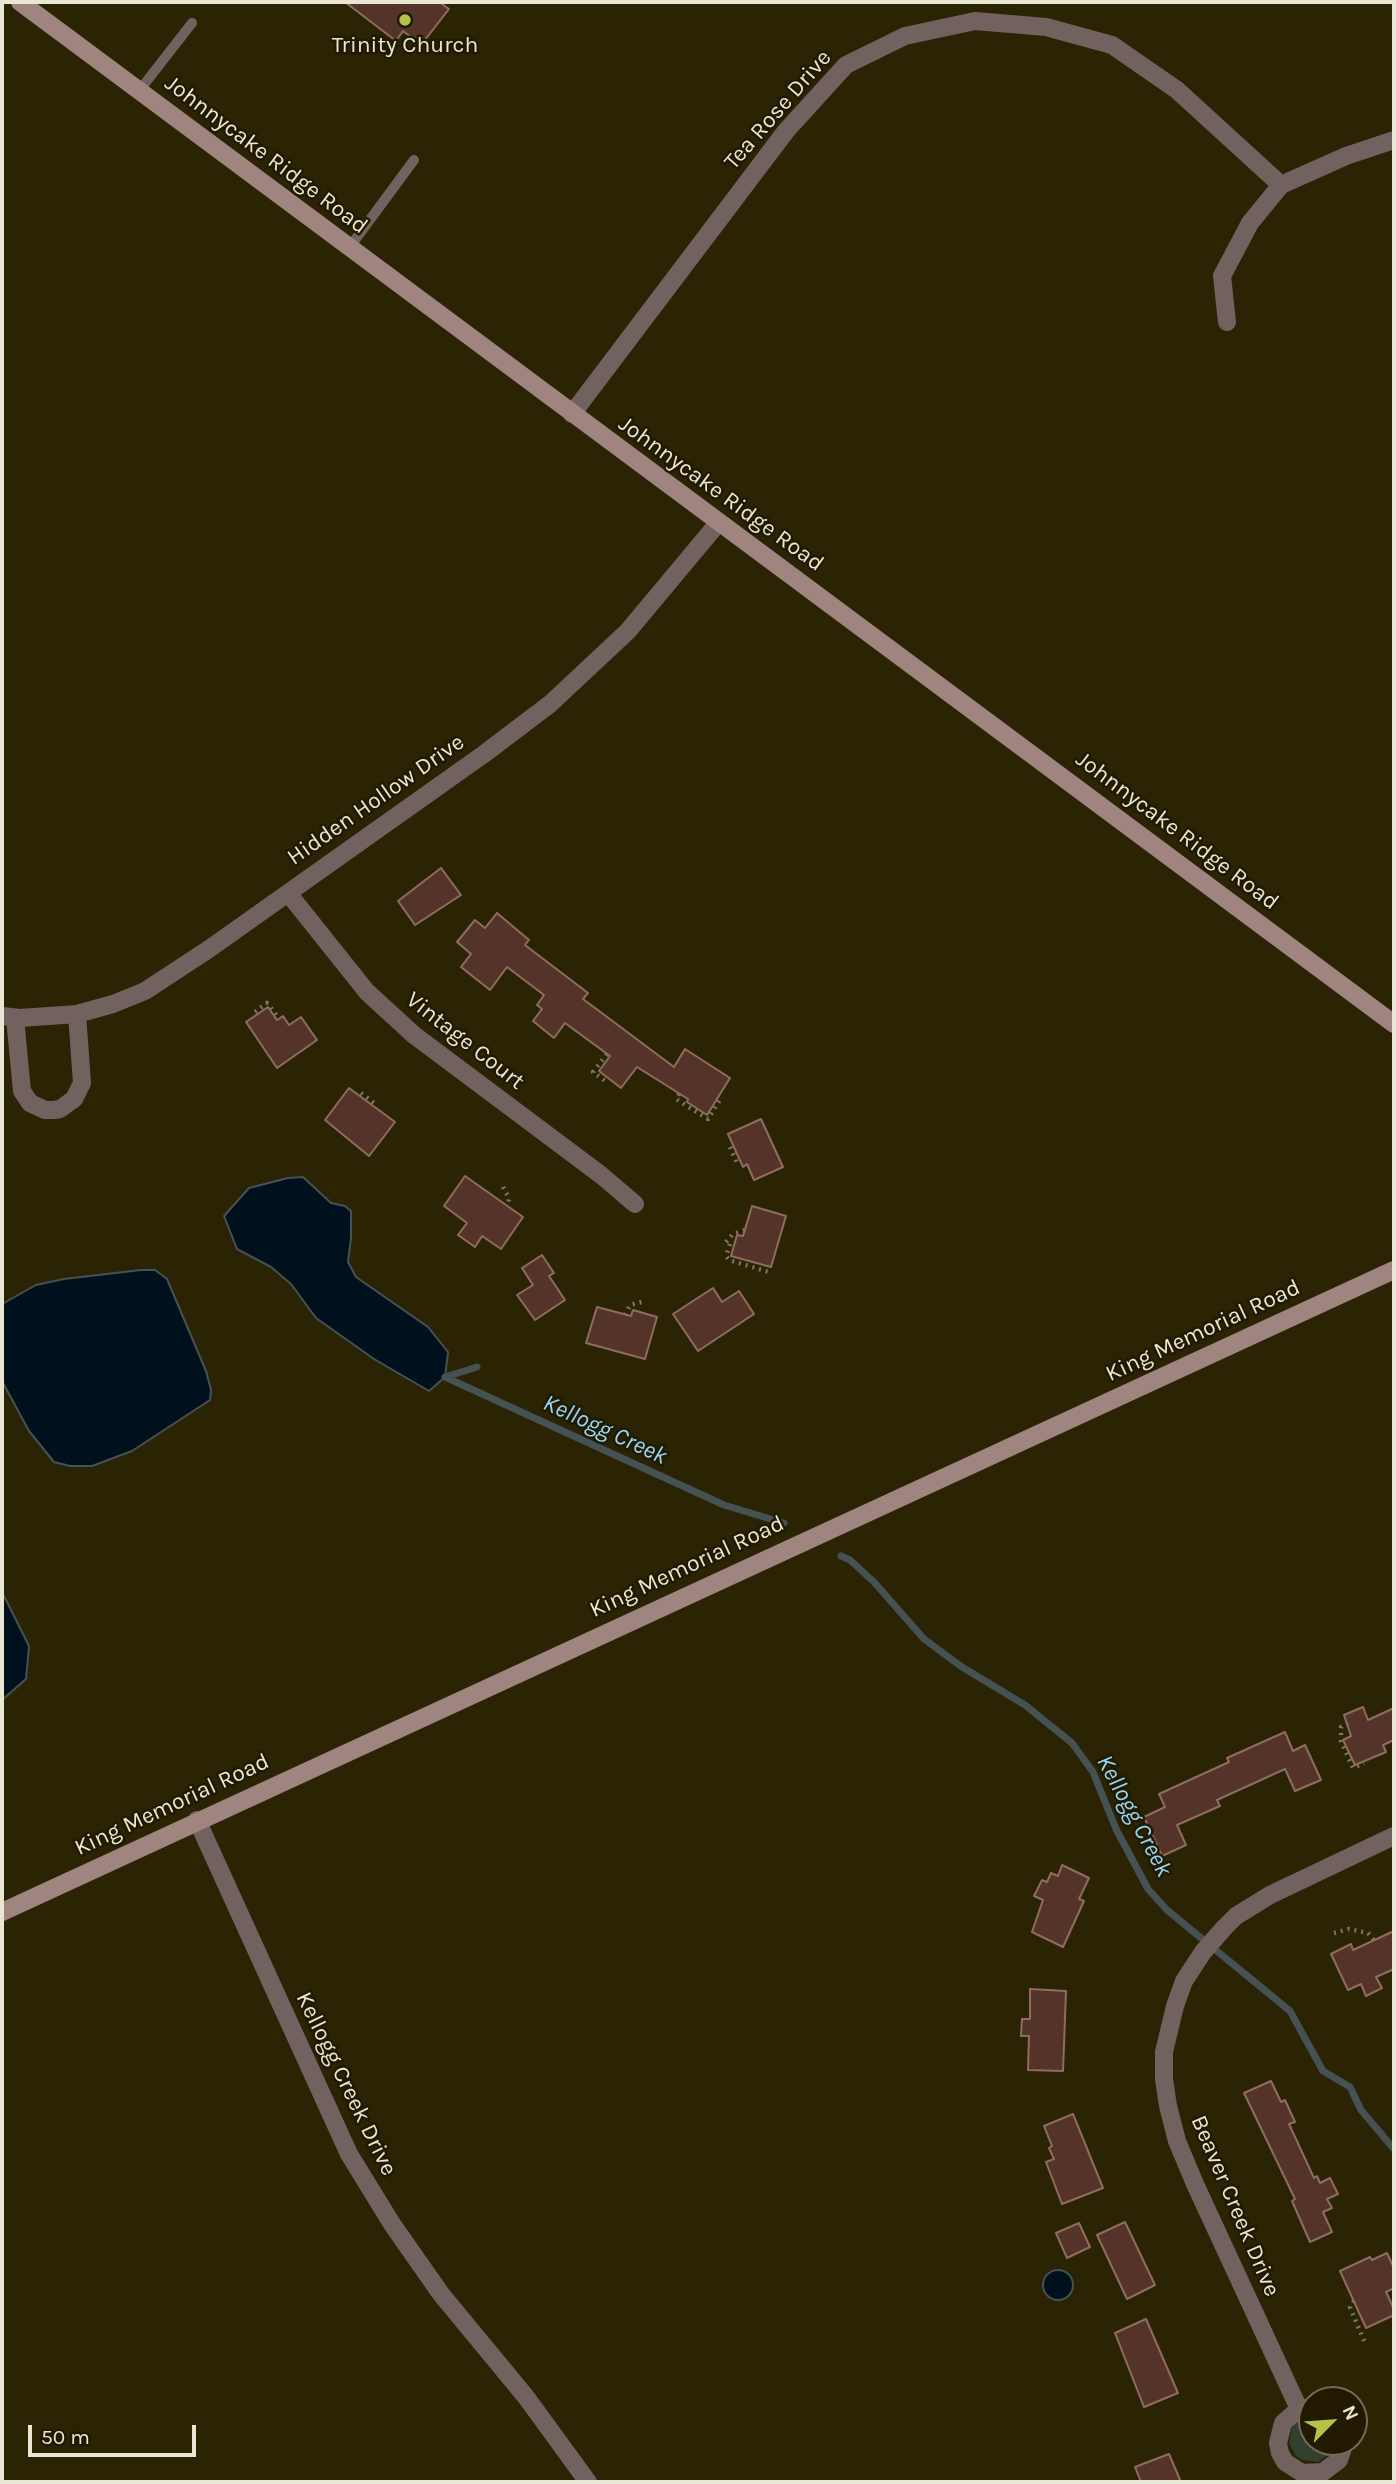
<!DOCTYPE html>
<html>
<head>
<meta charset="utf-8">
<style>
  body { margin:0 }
  #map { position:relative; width:1396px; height:2484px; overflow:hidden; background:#2a2404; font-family:Karla,sans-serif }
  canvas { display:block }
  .frame { position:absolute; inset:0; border:4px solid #e9e6d4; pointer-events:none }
  .north { position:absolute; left:1298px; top:2386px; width:70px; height:70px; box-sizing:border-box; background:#211a00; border:2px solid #716c55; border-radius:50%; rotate:65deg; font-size:19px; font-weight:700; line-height:28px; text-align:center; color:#e9e6d4 }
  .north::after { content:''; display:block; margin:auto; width:24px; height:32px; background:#b4c24a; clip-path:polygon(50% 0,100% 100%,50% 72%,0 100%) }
  .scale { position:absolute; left:28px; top:2425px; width:168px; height:32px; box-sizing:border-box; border:4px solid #e9e6d4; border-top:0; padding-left:9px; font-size:21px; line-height:24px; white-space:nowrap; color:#e9e6d4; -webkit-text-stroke:5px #211a00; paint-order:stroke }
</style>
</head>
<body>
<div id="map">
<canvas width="1396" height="2484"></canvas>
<div class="frame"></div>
<div class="north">N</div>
<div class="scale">50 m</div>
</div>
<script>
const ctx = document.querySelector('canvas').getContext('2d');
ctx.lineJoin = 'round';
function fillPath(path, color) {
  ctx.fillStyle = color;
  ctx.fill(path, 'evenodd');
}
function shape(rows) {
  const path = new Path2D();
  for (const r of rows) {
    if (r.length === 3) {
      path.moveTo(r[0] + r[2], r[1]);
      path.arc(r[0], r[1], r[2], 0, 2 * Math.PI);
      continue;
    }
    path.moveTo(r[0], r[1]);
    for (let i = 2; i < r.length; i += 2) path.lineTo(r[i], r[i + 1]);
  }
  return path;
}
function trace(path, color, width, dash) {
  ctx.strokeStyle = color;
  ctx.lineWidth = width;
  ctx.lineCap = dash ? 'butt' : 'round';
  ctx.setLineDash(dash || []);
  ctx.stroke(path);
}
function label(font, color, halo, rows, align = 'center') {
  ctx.font = font + ' Karla,sans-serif';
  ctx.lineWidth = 5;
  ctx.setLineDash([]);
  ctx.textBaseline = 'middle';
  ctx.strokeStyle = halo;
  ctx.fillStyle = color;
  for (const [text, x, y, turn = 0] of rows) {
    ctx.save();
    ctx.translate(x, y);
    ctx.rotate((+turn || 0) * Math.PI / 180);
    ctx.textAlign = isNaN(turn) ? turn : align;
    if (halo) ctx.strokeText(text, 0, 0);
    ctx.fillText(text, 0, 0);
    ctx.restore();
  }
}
const green = shape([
  [1310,2418,1312,2418,1312,2442,1333,2442,1330,2453,1318,2462,1303,2460,1296,2456,1289,2443,1292,2428,1297,2423]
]);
const water = shape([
  [303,1177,331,1203,345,1206,351,1211,351,1238,348,1262,356,1277,428,1327,448,1352,445,1377,429,1391,374,1359,316,1318,291,1284,271,1267,237,1249,224,1216,249,1188,288,1178,303,1177],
  [141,1270,155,1270,167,1279,206,1371,211,1390,210,1400,132,1451,92,1466,70,1466,54,1462,29,1431,2,1381,2,1304,36,1285,64,1279,141,1270],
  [2,1592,29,1646,26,1679,2,1700,2,1592],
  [1058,2285,15]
]);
const stream = shape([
  [477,1367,445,1377,724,1505,784,1523],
  [841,1556,850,1560,874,1582,924,1639,962,1667,1025,1705,1072,1743,1093,1772,1116,1829,1148,1889,1167,1910,1290,2011,1323,2071,1350,2087,1361,2110,1394,2149]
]);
const building = shape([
  [345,2,439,2,449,9,421,45,403,31,396,41,345,2],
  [441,868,461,895,415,925,398,901,441,868],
  [497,913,529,940,525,945,588,993,583,999,674,1067,685,1049,730,1078,707,1115,687,1102,688,1099,637,1067,621,1088,599,1071,610,1056,565,1023,554,1038,533,1021,542,1009,537,1005,544,995,507,967,490,990,461,967,471,954,457,942,475,920,485,928,497,913],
  [268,1007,277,1020,283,1016,289,1025,301,1017,317,1040,277,1068,246,1022,268,1007],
  [349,1088,395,1122,369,1156,325,1120,349,1088],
  [761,1119,783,1167,754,1180,747,1164,743,1167,728,1134,761,1119],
  [465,1176,523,1217,501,1249,482,1236,475,1247,458,1235,467,1223,444,1206,465,1176],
  [752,1206,786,1216,771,1267,731,1256,737,1235,743,1236,752,1206],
  [542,1255,554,1273,549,1276,565,1300,535,1320,517,1295,533,1285,522,1268,542,1255],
  [713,1288,722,1302,739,1291,754,1314,698,1351,673,1314,713,1288],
  [597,1307,631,1316,633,1310,657,1317,645,1359,586,1343,597,1307],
  [1363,1707,1368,1720,1394,1708,1394,1740,1383,1745,1386,1752,1355,1765,1343,1740,1351,1736,1344,1715,1363,1707],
  [1285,1732,1293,1751,1305,1745,1321,1780,1295,1791,1285,1769,1217,1800,1220,1806,1177,1825,1186,1845,1162,1856,1144,1817,1165,1807,1159,1794,1229,1762,1227,1758,1285,1732],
  [1062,1865,1089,1878,1079,1899,1084,1901,1063,1947,1032,1932,1043,1900,1034,1896,1042,1880,1047,1882,1051,1873,1058,1876,1062,1865],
  [1394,1931,1394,1969,1376,1977,1382,1988,1366,1996,1361,1984,1348,1990,1331,1954,1351,1944,1353,1950,1394,1931],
  [1030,1989,1066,1991,1063,2071,1028,2070,1029,2036,1021,2036,1022,2019,1030,2019,1030,1989],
  [1271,2081,1281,2102,1285,2100,1295,2122,1289,2124,1314,2178,1317,2176,1320,2183,1330,2178,1338,2194,1327,2199,1332,2208,1323,2212,1332,2232,1310,2242,1292,2201,1295,2199,1244,2093,1271,2081],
  [1073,2114,1103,2188,1062,2204,1046,2162,1054,2159,1049,2148,1052,2146,1044,2126,1073,2114],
  [1125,2222,1155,2285,1127,2299,1097,2235,1125,2222],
  [1079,2223,1090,2247,1067,2258,1056,2233,1079,2223],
  [1387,2253,1394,2268,1394,2288,1386,2292,1394,2309,1394,2315,1366,2328,1340,2271,1370,2257,1372,2260,1387,2253],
  [1146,2319,1178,2393,1144,2407,1115,2333,1146,2319],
  [1169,2454,1181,2482,1141,2482,1135,2467,1169,2454]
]);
const path = shape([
  [255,1012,267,1003,279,1019],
  [607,1054,593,1072,608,1083],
  [361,1093,374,1103,372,1105],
  [679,1094,676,1099,708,1119,721,1098],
  [730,1147,737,1163,740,1162],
  [503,1187,509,1198,508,1206],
  [726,1242,733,1234,745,1230],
  [730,1244,726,1256,729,1260,772,1273],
  [625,1315,630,1305,645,1301],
  [1348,1723,1341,1727,1341,1741,1353,1768,1364,1763],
  [1334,1933,1349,1929,1368,1933,1374,1940],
  [1354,2301,1350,2307,1365,2343]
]);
const lane = shape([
  [139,91,192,23],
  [349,248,414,160]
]);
const street = shape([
  [1227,322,1222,276,1250,223,1281,185,1346,156,1394,140],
  [572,414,786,131,846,65,905,36,975,21,1046,27,1112,45,1177,90,1281,185],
  [288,893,367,992,414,1035,601,1175,635,1204],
  [2,1016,20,1018,77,1014,113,1004,145,991,209,949,484,754,550,704,628,631,719,522],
  [15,1018,22,1091,30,1103,45,1110,54,1110,60,1109,74,1099,82,1083,77,1014],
  [197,1820,349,2154,392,2224,441,2294,526,2397,588,2482],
  [1312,2407,1299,2409,1283,2423,1278,2443,1280,2453,1285,2462,1302,2473,1323,2472,1339,2460,1345,2442],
  [1299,2409,1195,2184,1177,2141,1168,2106,1164,2079,1164,2052,1175,2006,1184,1981,1203,1952,1224,1928,1236,1916,1270,1895,1394,1836]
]);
const secondary = shape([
  [20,2,1394,1024],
  [2,1912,1394,1270]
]);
const markers = [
  [405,20,7,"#b4c24a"]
];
const poiNames = [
  ["Trinity Church",405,45]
];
const streetNames = [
  ["Tea Rose Drive",778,110,-49],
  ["Johnnycake Ridge Road",266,155,37],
  ["Johnnycake Ridge Road",721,494,36],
  ["Hidden Hollow Drive",376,800,-35],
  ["Johnnycake Ridge Road",1177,831,37],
  ["Vintage Court",465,1041,38],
  ["King Memorial Road",1203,1331,-25],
  ["King Memorial Road",687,1567,-25],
  ["King Memorial Road",172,1805,-25],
  ["Kellogg Creek Drive",346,2084,64],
  ["Beaver Creek Drive",1235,2206,67]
];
const waterNames = [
  ["Kellogg Creek",605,1430,25],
  ["Kellogg Creek",1134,1816,62]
];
fillPath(green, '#34402f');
fillPath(water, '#00111d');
trace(water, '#465154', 2);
trace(stream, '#465154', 7);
fillPath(building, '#543329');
trace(building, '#8f6c60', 2);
trace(path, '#7c775d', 4.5, [2, 5]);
trace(lane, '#72625f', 10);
trace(street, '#72625f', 18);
trace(secondary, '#9f8480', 18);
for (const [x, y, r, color] of markers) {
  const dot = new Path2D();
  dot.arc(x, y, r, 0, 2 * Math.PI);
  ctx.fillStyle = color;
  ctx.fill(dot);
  trace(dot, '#211a00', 2.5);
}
label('23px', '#e9e6d4', '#211a00', poiNames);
label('23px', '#e9e6d4', '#211a00', streetNames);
label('italic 24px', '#94d6f8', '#211a00', waterNames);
</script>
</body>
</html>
